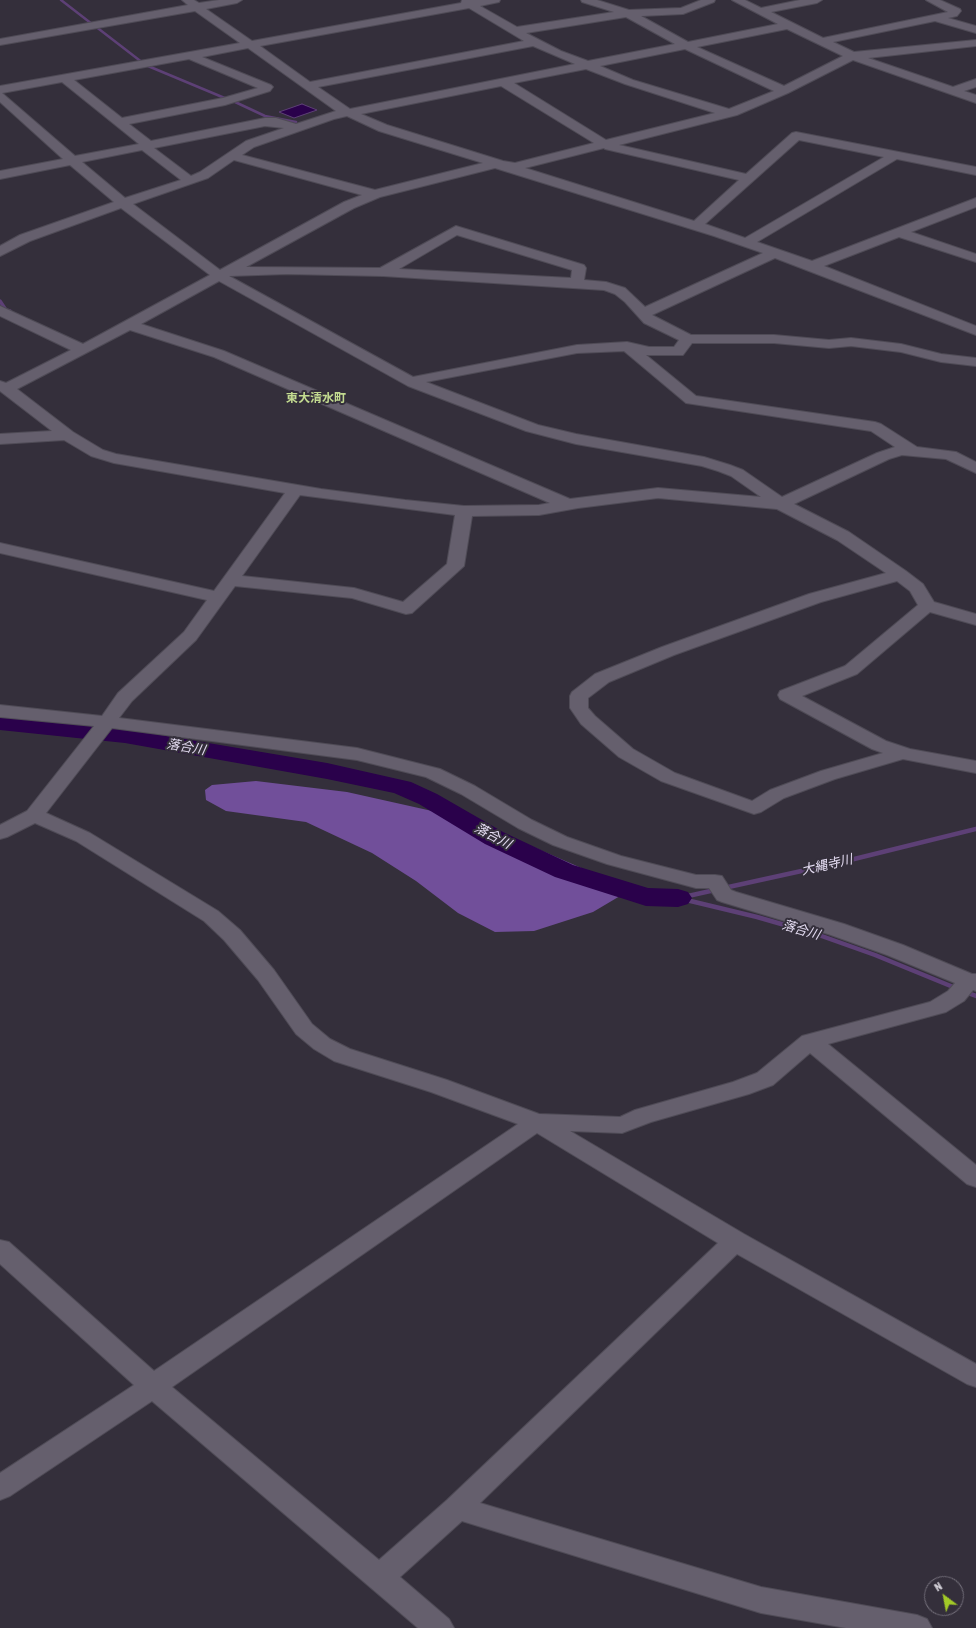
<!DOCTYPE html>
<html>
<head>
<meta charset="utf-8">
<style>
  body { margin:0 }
  #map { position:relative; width:976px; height:1628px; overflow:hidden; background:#342f3b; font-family:"Asap Condensed",sans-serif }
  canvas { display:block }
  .north { position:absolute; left:924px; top:1576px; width:40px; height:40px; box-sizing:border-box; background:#342f3b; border:1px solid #74707b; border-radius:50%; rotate:328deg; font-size:11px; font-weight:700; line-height:16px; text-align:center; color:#d5d2da }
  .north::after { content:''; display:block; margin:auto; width:14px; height:18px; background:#a2c927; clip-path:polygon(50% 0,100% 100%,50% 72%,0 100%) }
</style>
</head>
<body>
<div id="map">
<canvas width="976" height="1628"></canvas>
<div class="north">N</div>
</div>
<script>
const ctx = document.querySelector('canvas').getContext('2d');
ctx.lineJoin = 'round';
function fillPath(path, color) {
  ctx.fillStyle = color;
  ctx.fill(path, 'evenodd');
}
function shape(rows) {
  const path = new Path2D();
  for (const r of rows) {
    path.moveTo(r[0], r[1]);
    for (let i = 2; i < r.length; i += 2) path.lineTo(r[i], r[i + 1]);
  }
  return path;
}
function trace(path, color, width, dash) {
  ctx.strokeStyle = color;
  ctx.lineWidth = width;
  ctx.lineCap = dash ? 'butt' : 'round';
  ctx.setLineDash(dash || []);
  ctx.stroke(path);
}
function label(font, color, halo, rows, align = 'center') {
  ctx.font = font + ' "Asap Condensed","Noto Sans JP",sans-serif';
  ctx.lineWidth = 4;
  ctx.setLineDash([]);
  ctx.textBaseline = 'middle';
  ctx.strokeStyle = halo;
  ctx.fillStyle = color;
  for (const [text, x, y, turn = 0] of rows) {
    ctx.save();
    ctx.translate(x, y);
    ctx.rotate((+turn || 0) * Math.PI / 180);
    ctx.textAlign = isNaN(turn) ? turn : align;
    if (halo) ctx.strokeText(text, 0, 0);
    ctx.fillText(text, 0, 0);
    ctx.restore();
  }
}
const forest = shape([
  [256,781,347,792,450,815,522,842,595,874,620,896,593,912,534,931,495,932,458,913,416,881,372,853,306,822,226,811,206,800,205,790,212,785]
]);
const water = shape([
  [302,104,317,110,294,118,279,112,302,104]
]);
const streamFar2 = shape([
  [61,0,92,24],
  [95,26,143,63],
  [148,66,227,99],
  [233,101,265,116,296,122]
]);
const streamFar1 = shape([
  [0,301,6,310,10,311]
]);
const stream = shape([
  [724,888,838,863,976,829],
  [678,898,757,917,816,934,875,955,958,989],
  [679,898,715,890],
  [965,992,976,996]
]);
const river = shape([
  [0,716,125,729,327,763,411,782,437,794,503,832,573,865,648,888,678,889,688,892,692,898,688,904,678,907,646,906,555,877,485,844,419,804,394,793,327,779,125,743,0,730,0,716]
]);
const minor = shape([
  [182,0,194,0,199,3,219,0,242,0,237,3,206,9,252,41,461,3,462,0,500,0,499,2,480,6,517,27,614,12,582,2,581,0,597,0,629,10,681,8,701,0,715,0,714,2,683,14,641,16,688,42,778,24,732,0,745,0,761,8,800,0,822,0,817,3,771,12,823,38,948,12,926,0,940,0,960,9,961,11,957,16,948,18,976,26,976,33,935,21,833,42,854,52,976,40,976,46,868,58,953,87,976,79,976,87,964,91,976,95,976,103,853,60,788,93,737,115,619,145,746,174,792,133,796,132,976,167,976,175,897,159,757,242,812,261,976,198,976,207,911,232,976,254,976,262,899,237,824,266,976,326,976,335,775,258,652,315,691,335,774,335,829,340,851,338,901,344,941,354,976,358,976,366,941,362,901,352,851,346,829,348,774,343,692,343,683,355,646,355,696,396,875,422,881,424,917,447,956,452,976,462,976,473,946,459,902,455,889,459,794,504,849,532,906,571,923,584,934,602,976,614,976,625,930,612,857,674,802,696,886,741,910,749,976,761,976,773,903,759,835,779,784,798,761,812,754,814,661,781,619,757,581,724,570,708,570,696,572,692,595,674,662,647,809,594,886,573,837,540,777,509,658,498,578,508,539,515,472,516,464,566,412,613,406,614,352,598,235,586,196,640,132,701,119,718,357,748,440,769,475,786,532,820,567,837,621,856,696,875,715,875,722,876,731,890,736,892,844,924,903,945,972,974,976,974,976,991,973,990,964,1001,946,1012,828,1044,976,1165,976,1187,967,1184,810,1053,773,1085,749,1094,651,1122,622,1133,570,1131,744,1234,976,1364,976,1387,967,1384,737,1254,480,1503,761,1587,917,1615,927,1619,932,1628,846,1628,761,1613,462,1521,400,1577,449,1619,454,1628,418,1628,152,1401,10,1496,0,1500,0,1473,134,1385,0,1264,0,1240,9,1242,154,1371,518,1124,431,1092,334,1061,314,1049,296,1034,258,980,224,940,204,921,76,841,35,823,7,837,0,839,0,825,27,811,94,726,0,717,0,705,102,716,118,693,184,632,207,600,0,553,0,543,214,591,285,493,114,463,91,456,64,440,0,444,0,434,52,431,0,391,0,381,6,383,71,350,0,316,0,306,83,344,210,275,121,208,30,241,0,256,0,246,20,235,114,202,70,165,0,179,0,171,63,159,0,102,0,86,240,43,195,11,0,45,0,39,188,5,182,0],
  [469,8,524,41,310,82,260,46,469,8],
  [626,17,675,44,588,61,561,51,526,33,626,17],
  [787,29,843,56,784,86,697,47,787,29],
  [533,46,575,64,350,109,318,87,533,46],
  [248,48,336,111,296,124,276,118,265,118,151,141,129,124,225,105,270,91,273,87,271,85,202,57,248,48],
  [685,49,774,91,729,109,633,80,600,66,685,49],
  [189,59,258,88,223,98,122,118,74,80,189,59],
  [586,69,625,84,715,113,606,140,514,83,586,69],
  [62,82,139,144,75,156,2,93,62,82],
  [501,86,594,143,515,163,503,161,387,125,361,114,501,86],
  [347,116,379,131,483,163,375,190,242,155,254,147,334,119,347,116],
  [265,126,284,128,246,141,200,172,191,176,154,148,265,126],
  [799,140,884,157,745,238,705,224,799,140],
  [604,148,605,149,739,180,694,221,525,168,604,148],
  [142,150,181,180,125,198,82,162,142,150],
  [234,160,362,195,344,202,220,270,133,204,208,178,234,160],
  [495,168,714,236,763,253,645,307,625,288,606,282,584,280,586,268,584,265,456,226,380,268,246,267,354,208,380,197,495,168],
  [457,235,572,270,571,278,399,269,457,235],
  [287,274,383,276,604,290,615,294,625,302,644,323,679,340,674,347,649,347,627,342,577,345,413,377,229,276,287,274],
  [219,281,408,386,526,431,576,444,702,466,718,471,731,476,761,497,658,488,570,499,224,351,141,324,219,281],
  [130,330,214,357,550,503,539,505,464,506,405,500,321,489,116,454,103,450,73,432,17,389,130,330],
  [624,351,686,403,871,431,895,447,877,453,782,497,743,470,730,465,704,457,576,434,538,425,426,382,577,353,624,351],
  [300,495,455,515,447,564,403,602,354,588,242,576,300,495],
  [897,581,910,591,918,605,845,666,780,691,778,695,780,699,872,749,883,753,821,771,770,790,752,801,675,773,633,749,595,716,588,708,588,698,609,682,674,655,821,602,897,581],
  [112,728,357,760,426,777,461,794,518,828,553,845,607,864,696,888,709,888,717,900,722,902,828,934,887,955,955,983,948,991,930,1002,802,1036,757,1073,733,1082,635,1110,620,1117,539,1114,447,1080,350,1049,330,1039,312,1024,274,970,240,930,218,911,90,833,46,813,112,728],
  [537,1133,718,1243,447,1500,379,1560,172,1387,537,1133]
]);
const farQuarternames = [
  ["東大清水町",316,398]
];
const waterNames = [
  ["落合川",186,747,10],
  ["落合川",493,836,28],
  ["大縄寺川",827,865,-13],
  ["落合川",801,930,16]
];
fillPath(forest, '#714f9a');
fillPath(water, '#2a014b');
trace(water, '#5d4076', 1);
trace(streamFar2, '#5d4076', 2.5);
trace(streamFar1, '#5d4076', 3.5);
trace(stream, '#5d4076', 4.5);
fillPath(river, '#2a014b');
trace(minor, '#4f4b56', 2);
fillPath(minor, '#655f6d');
label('bold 12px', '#c2da90', '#342f3b', farQuarternames);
label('italic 13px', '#e5ddf3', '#342f3b', waterNames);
</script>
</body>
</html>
